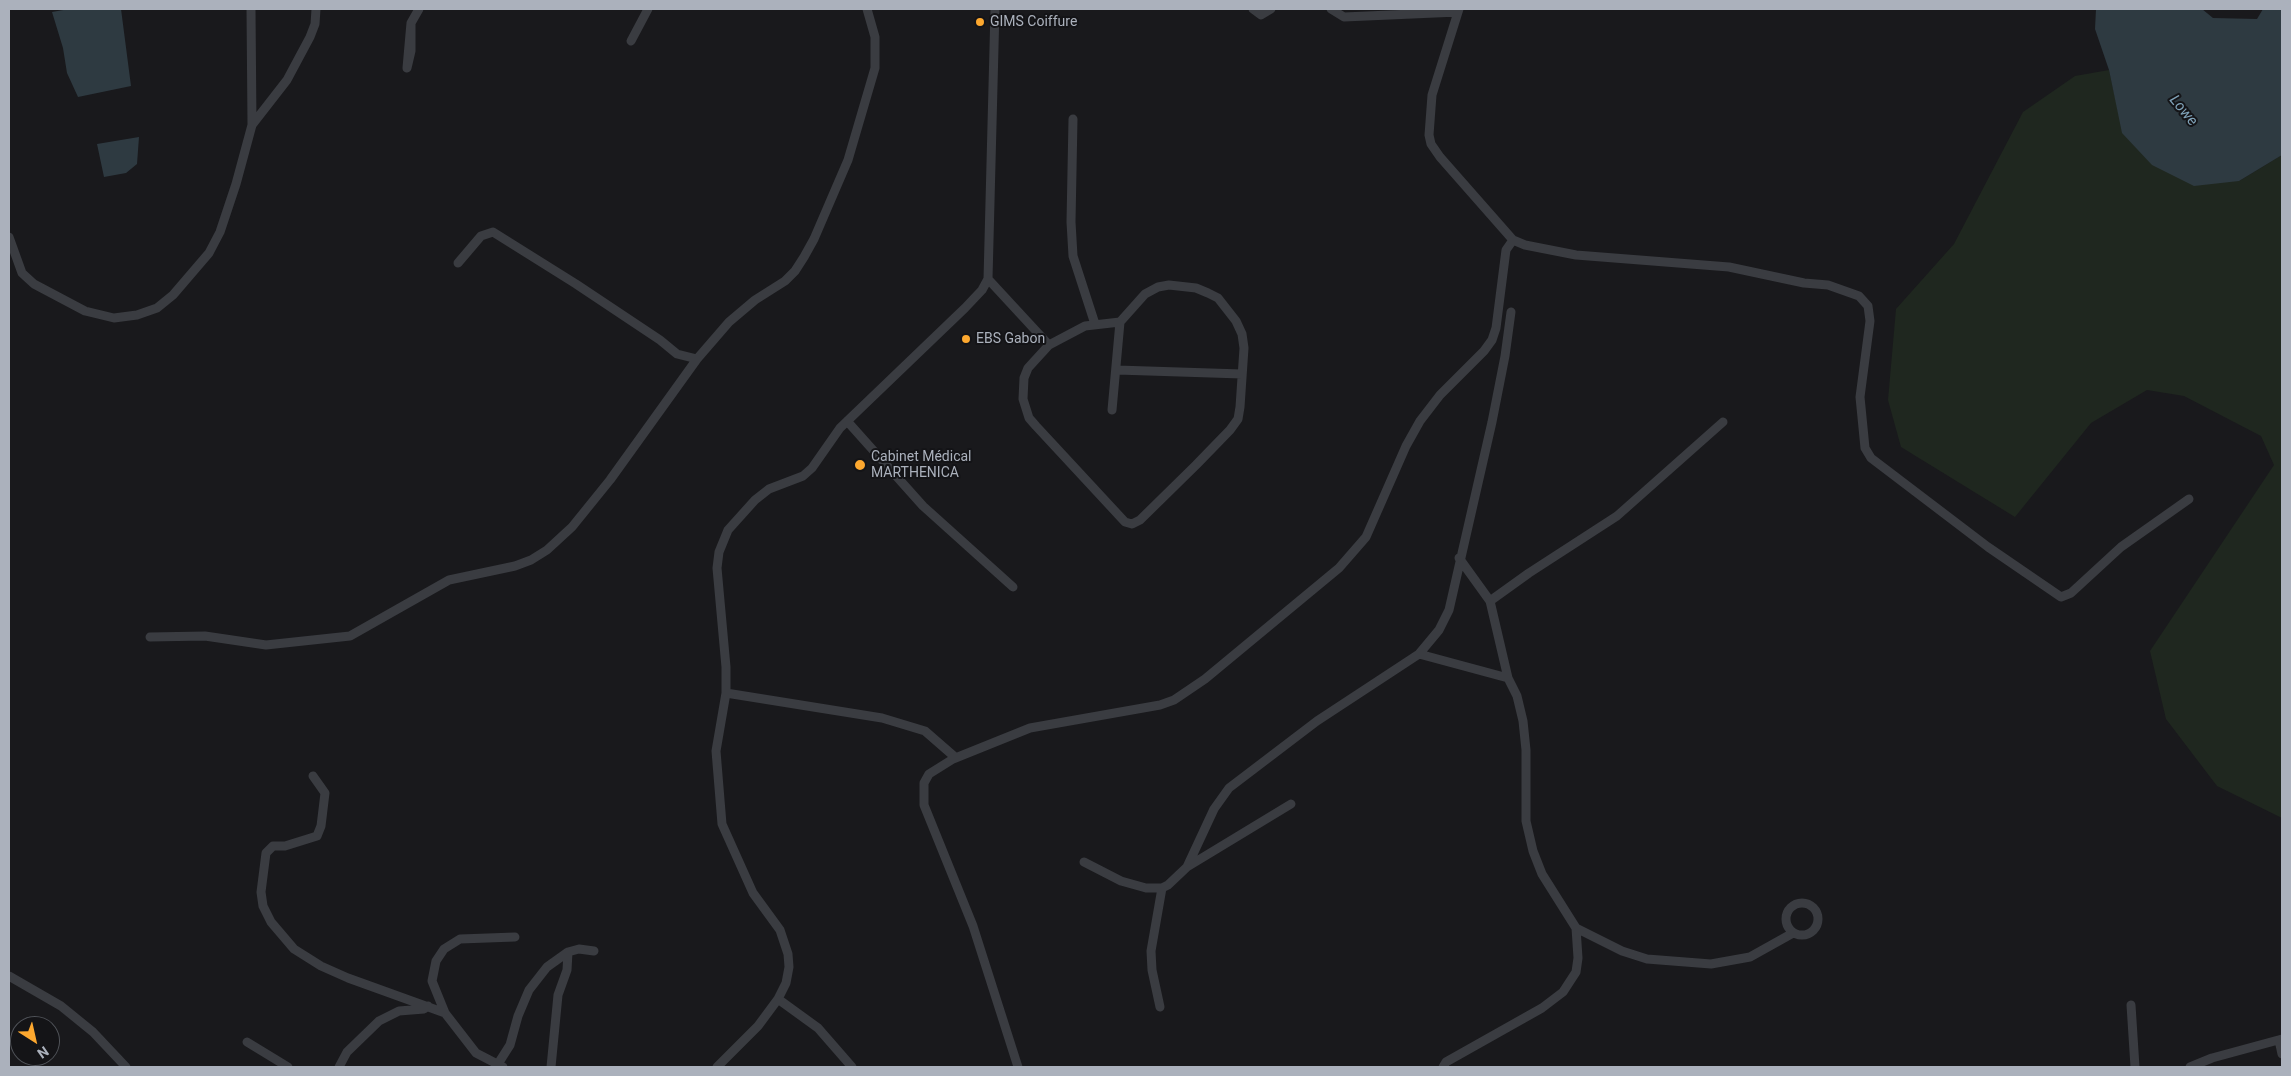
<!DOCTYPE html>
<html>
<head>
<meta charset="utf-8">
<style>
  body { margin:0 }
  #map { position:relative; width:2291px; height:1076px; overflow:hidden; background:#19191c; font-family:Roboto,sans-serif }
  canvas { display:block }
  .frame { position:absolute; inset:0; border:10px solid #abb1bc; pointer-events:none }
  .north { position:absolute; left:10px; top:1016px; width:50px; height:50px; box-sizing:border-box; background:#141417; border:1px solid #505359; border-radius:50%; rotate:145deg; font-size:14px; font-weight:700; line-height:20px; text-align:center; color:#abb1bc }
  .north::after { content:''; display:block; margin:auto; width:18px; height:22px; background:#fda82f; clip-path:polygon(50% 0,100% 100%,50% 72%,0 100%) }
</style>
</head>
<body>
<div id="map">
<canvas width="2291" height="1076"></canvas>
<div class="frame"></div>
<div class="north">N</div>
</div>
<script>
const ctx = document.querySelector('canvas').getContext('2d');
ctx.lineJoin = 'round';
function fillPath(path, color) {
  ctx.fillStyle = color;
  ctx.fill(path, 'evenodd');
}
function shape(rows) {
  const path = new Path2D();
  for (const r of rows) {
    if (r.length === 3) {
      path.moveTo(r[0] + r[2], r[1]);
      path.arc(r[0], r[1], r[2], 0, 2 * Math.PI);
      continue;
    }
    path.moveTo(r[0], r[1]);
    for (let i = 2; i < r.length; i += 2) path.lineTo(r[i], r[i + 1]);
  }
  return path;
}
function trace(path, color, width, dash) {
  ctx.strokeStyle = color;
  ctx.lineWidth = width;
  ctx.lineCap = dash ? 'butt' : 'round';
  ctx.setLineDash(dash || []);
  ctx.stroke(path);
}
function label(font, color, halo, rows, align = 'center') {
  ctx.font = font + ' Roboto,sans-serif';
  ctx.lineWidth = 4;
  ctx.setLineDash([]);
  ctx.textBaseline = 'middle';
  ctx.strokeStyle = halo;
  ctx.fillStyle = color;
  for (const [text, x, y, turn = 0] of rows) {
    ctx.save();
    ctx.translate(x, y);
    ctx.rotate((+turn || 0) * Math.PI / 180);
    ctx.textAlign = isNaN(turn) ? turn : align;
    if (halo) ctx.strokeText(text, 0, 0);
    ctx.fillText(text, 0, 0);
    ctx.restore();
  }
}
const green = shape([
  [2109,70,2123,133,2239,181,2282,155,2282,818,2217,786,2166,719,2150,651,2274,465,2261,436,2184,396,2147,390,2091,423,2015,517,1901,447,1888,400,1896,309,1954,244,2023,112,2075,76]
]);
const water = shape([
  [69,9,121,9,131,86,78,97,67,73,63,48,52,12],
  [2096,9,2202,9,2213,18,2257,19,2263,9,2282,9,2282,155,2239,181,2194,186,2152,165,2122,133,2109,70,2095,29],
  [139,137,137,164,126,173,104,177,97,144]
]);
const minor = shape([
  [1253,9,1261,15,1271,9],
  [1331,9,1344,17,1458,12],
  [1459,9,1432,95,1429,135,1431,144,1440,157,1513,240,1525,245,1576,255,1729,267,1804,283,1828,285,1859,296,1868,306,1870,321,1860,397,1865,448,1871,458,1988,547,2061,597,2071,593,2121,547,2189,499],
  [411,23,411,51,407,68,411,23,419,9],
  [631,41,648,9],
  [1073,119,1071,222,1073,256,1095,324],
  [252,125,287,80,310,37,315,24,316,9],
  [9,237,22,273,34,284,85,311,114,318,137,315,157,308,173,295,209,253,220,232,236,184,252,125,251,9],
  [458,263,481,236,493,232,576,284,660,340,677,354,697,359],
  [988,279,1049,345],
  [1117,370,1242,374],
  [1112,410,1120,322,1145,294,1158,287,1169,285,1196,288,1208,293,1218,298,1236,321,1242,334,1244,348,1240,407,1238,419,1230,430,1196,465,1140,520,1132,524,1125,522,1036,426,1029,418,1023,399,1024,378,1028,368,1049,345,1085,326,1120,322],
  [847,421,923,506,1013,587],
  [1459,558,1490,601,1508,678,1517,696,1523,721,1526,750,1526,821,1533,851,1542,874,1576,928,1622,951,1647,959,1711,964,1750,957,1793,933],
  [1490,601,1529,573,1617,516,1723,422],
  [150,637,205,636,266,645,350,636,449,580,515,566,531,560,547,550,572,527,610,480,697,359,729,322,755,300,785,281,795,271,804,257,814,239,848,160,875,68,875,37,867,9],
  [1419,654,1508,678],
  [726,693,882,718,925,731,956,758],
  [313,776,325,793,321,826,317,836,285,846,273,846,266,853,261,892,263,906,271,922,294,949,321,966,348,978,445,1013,476,1053,503,1067],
  [1084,862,1121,881,1146,888,1162,888,1168,885,1187,867,1214,809,1229,788,1317,721,1419,654,1439,630,1449,610,1492,422,1505,356,1511,312],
  [1187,867,1291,804],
  [1802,919,16],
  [9,976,61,1006,93,1032,126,1067],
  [778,999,818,1028,852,1067],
  [2131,1005,2135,1067],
  [1160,1007,1152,970,1151,951,1162,888],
  [445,1013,432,981,436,961,444,949,460,939,515,937],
  [2279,1040,2282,1054],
  [247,1042,288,1067],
  [339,1067,347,1052,379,1021,399,1011,424,1009,428,1006],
  [496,1067,510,1045,518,1016,529,990,547,967,568,952,579,949,594,951],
  [551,1067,558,995,567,970,568,952],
  [717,1067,758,1026,778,999,786,983,789,967,788,954,780,930,753,893,722,824,716,751,726,693,726,667,717,568,719,552,728,530,755,500,769,489,803,476,812,468,840,428,965,308,982,290,988,279,995,9],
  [1018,1067,973,926,924,805,924,783,929,774,953,759,1030,728,1160,705,1174,700,1205,679,1339,568,1366,537,1406,446,1420,421,1440,395,1484,351,1492,340,1496,328,1506,250,1513,240],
  [1443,1067,1446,1062,1542,1008,1563,992,1576,972,1578,958,1576,928],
  [2190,1067,2212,1058,2282,1039]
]);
const markers = [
  [980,22,5,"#fda82f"],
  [966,339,5,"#fda82f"],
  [860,465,6,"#fda82f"]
];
const poiNames = [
  ["GIMS Coiffure",990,22],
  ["EBS Gabon",976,339],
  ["Cabinet Médical",871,457],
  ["MARTHENICA",871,473]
];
const waterNames = [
  ["Lowe",2183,111,50]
];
fillPath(green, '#1f271f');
fillPath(water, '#2e3a41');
trace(minor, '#3a3c41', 9);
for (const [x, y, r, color] of markers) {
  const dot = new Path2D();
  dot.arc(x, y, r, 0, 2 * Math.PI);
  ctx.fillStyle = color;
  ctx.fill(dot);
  trace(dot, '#141417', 2);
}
label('14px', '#abb1bc', '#141417', poiNames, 'left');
label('italic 15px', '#80a3b9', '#141417', waterNames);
</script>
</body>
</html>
